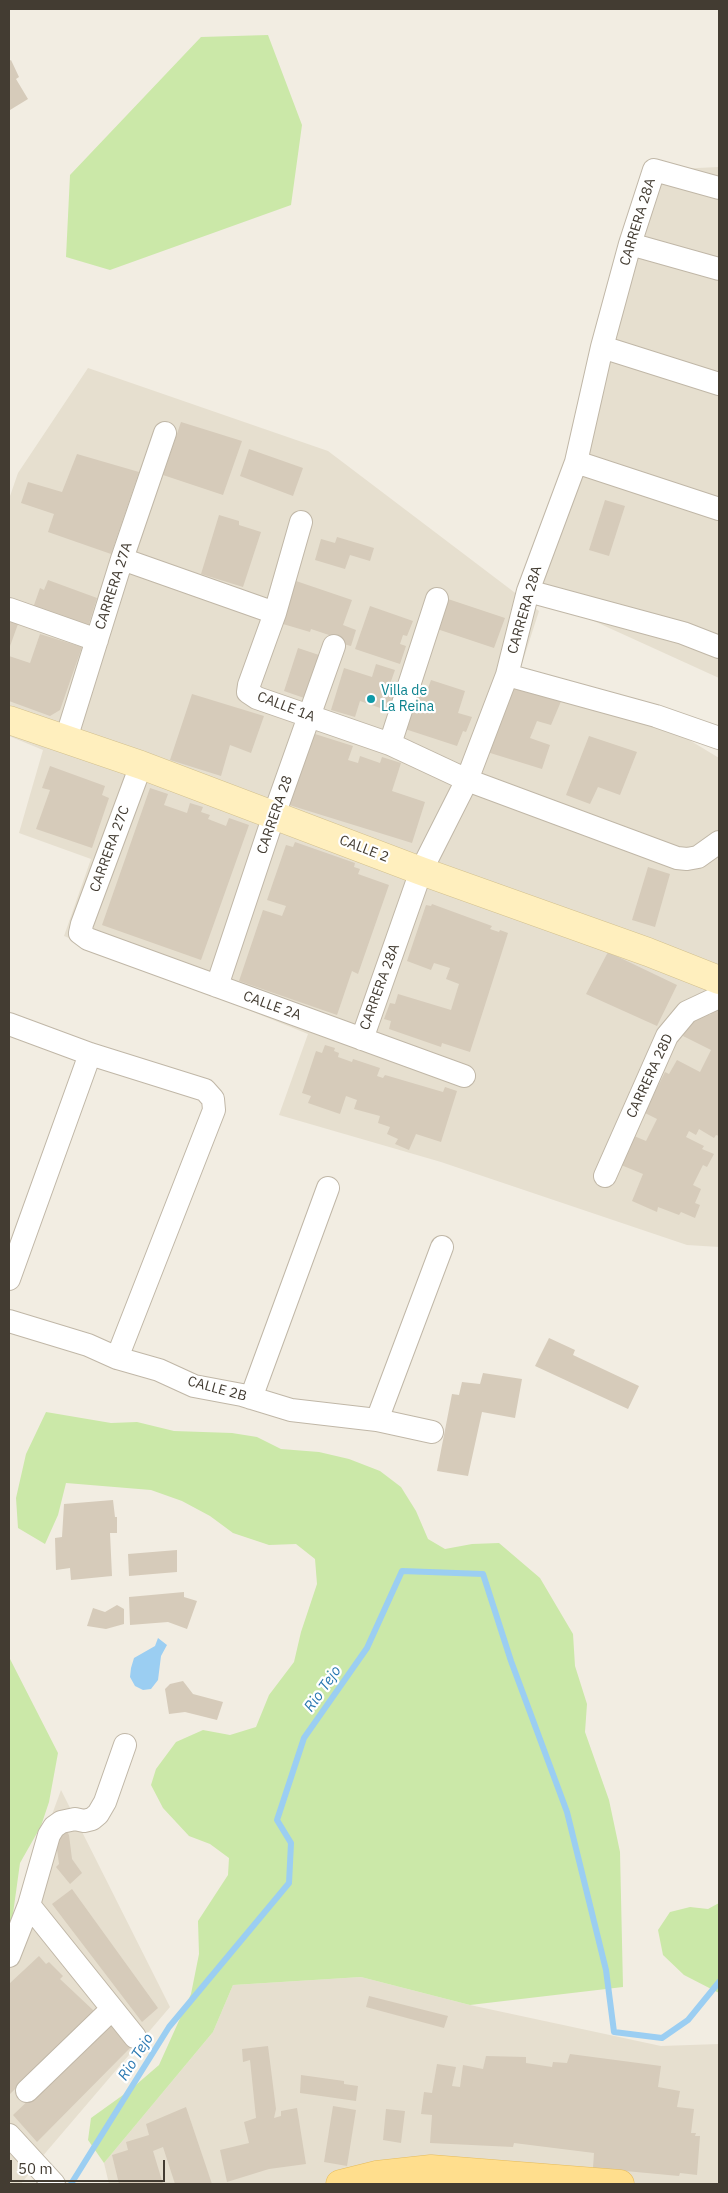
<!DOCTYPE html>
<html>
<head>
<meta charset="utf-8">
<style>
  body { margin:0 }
  #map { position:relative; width:728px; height:2193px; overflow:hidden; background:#f2ede2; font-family:"IBM Plex Sans",sans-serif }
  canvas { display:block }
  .frame { position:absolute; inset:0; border:10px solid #433c32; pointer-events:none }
  .scale { position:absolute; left:10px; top:2160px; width:155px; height:22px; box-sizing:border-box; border:2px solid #433c32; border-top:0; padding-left:6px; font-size:15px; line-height:18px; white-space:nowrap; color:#433c32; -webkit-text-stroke:4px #fff; paint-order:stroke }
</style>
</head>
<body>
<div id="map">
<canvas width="728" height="2193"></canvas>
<div class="frame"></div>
<div class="scale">50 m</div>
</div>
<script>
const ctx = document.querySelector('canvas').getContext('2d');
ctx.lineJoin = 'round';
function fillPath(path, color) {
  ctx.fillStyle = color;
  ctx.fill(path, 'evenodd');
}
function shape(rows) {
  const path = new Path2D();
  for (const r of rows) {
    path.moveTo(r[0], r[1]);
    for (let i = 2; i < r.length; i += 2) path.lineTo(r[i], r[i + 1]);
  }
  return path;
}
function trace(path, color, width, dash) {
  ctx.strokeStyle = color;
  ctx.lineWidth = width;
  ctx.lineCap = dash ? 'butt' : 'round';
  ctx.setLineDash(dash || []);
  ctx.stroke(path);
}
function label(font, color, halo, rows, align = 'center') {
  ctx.font = font + ' "IBM Plex Sans",sans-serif';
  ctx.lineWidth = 4.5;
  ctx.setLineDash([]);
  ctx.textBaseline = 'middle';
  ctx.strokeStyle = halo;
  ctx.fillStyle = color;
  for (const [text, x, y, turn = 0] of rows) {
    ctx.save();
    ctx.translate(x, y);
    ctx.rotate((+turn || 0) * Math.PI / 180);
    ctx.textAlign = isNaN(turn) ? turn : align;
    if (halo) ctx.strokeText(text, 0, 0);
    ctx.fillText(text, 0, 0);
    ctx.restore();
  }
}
const residential = shape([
  [719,167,719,678,528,591,654,170],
  [88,368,328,451,539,611,520,670,653,718,719,758,719,1247,687,1245,441,1162,279,1115,308,1034,64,936,91,859,19,833,43,750,9,736,9,499,18,473],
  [61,1790,170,2007,41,2158,21,2184,9,2184,9,1932],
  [361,1977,470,2005,661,2046,719,2044,719,2184,109,2184,104,2163,213,2032,233,1985]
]);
const green = shape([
  [268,35,302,125,291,205,110,270,66,257,70,175,201,37],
  [46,1412,111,1423,137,1422,174,1431,232,1433,257,1437,281,1449,319,1452,349,1459,380,1471,401,1487,416,1511,428,1539,445,1549,472,1544,499,1543,540,1578,573,1634,575,1666,587,1704,585,1732,609,1800,620,1852,623,1987,470,2005,361,1977,233,1985,213,2032,104,2163,88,2140,91,2118,130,2090,159,2065,191,1994,199,1954,198,1921,228,1875,229,1858,210,1844,189,1836,163,1808,151,1785,156,1769,176,1742,203,1730,230,1735,256,1727,269,1695,294,1662,301,1632,317,1584,315,1559,296,1544,269,1545,233,1533,210,1516,182,1501,151,1490,66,1483,58,1515,45,1544,18,1528,16,1498,26,1454],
  [9,1657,58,1753,49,1802,41,1826,20,1863,12,1921,9,1927],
  [719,1903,719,1993,684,1975,663,1955,658,1930,670,1912,690,1907,708,1909]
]);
const water = shape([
  [158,1638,167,1645,161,1656,158,1680,151,1689,143,1690,135,1686,130,1677,131,1668,134,1658,155,1646]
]);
const stream = shape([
  [71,2184,169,2027,289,1883,291,1843,277,1820,304,1738,367,1648,402,1571,483,1574,511,1661,567,1812,606,1970,614,2032,662,2038,688,2020,719,1982]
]);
const building = shape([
  [11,60,19,77,16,79,28,99,10,110,9,61],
  [181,422,242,441,223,495,163,475],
  [249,449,303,468,293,496,240,476],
  [77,454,139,472,111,554,48,532,54,514,21,503,28,482,62,492],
  [605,500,625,506,609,556,589,550],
  [219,515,239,521,239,525,261,532,243,587,201,574],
  [337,537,374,548,370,561,350,555,345,569,315,560,321,539,335,543],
  [48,580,97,598,88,627,33,608,40,588,44,590],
  [296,581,352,600,343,625,356,630,351,646,339,643,341,639,311,629,310,632,283,624],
  [448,599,505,618,494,648,437,629],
  [370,606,413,621,407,636,403,635,400,644,406,646,400,664,355,649],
  [9,621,18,624,9,649],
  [40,634,82,647,60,710,50,716,9,701,9,656,30,663],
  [298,648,322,656,307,699,284,691],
  [376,664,395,670,390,684,394,685,391,693,394,694,389,711,360,701,355,717,331,710,344,668,372,677],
  [431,680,465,691,458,713,472,717,466,732,463,731,457,746,405,729,416,695,425,697],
  [511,682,562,699,551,725,537,721,530,738,550,745,542,769,487,752],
  [192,694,264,716,251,753,230,745,221,776,170,760],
  [315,734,353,746,348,760,358,763,360,756,380,763,382,757,401,763,392,791,425,802,412,843,286,804],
  [589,736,637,752,620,795,598,787,590,804,566,795],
  [50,766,105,786,102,795,109,798,92,848,36,829,50,790,42,788],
  [150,788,168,794,164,805,187,813,190,803,203,807,201,812,210,815,208,819,226,826,229,818,249,825,201,960,102,925],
  [295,842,355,863,354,867,360,869,358,874,389,885,358,974,352,971,337,1015,239,981,263,910,282,916,286,906,267,900,286,845,293,847],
  [648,867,670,874,655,927,632,920],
  [432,904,492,926,490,929,499,932,500,930,508,933,470,1052,442,1043,441,1047,389,1029,391,1021,384,1019,390,1003,395,1004,398,994,451,1010,459,984,446,979,450,968,434,963,431,970,407,961,426,905,431,906],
  [608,952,677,985,657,1026,586,994],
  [717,1003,719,1004,719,1136,716,1135,714,1138,699,1129,696,1135,689,1131,686,1137,704,1146,702,1149,714,1154,707,1167,703,1165,693,1185,701,1189,695,1203,700,1205,695,1218,681,1212,679,1215,658,1207,657,1212,632,1201,643,1174,621,1165,627,1133,646,1141,657,1119,637,1109,651,1083,658,1086,665,1072,669,1074,677,1060,700,1072,711,1050,683,1036,695,1008,710,1015],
  [325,1045,335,1048,334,1051,339,1053,338,1057,352,1062,353,1059,380,1068,377,1076,383,1078,385,1075,443,1092,445,1087,457,1091,441,1142,416,1134,409,1150,395,1144,398,1139,387,1134,390,1127,378,1123,380,1116,354,1109,357,1100,346,1096,340,1114,308,1103,311,1096,302,1093,316,1051,322,1053],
  [549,1338,575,1350,573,1355,639,1386,628,1409,535,1366],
  [483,1373,522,1379,515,1418,482,1412,468,1476,437,1471,452,1394,459,1395,462,1382,480,1384],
  [113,1500,115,1517,117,1517,117,1533,110,1533,112,1576,71,1580,70,1568,56,1570,55,1538,62,1537,64,1504],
  [177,1550,177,1572,129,1576,128,1554],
  [184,1592,184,1597,197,1601,187,1629,168,1622,130,1625,129,1597],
  [117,1605,124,1609,124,1624,106,1629,87,1626,93,1608,105,1612],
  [183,1681,193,1694,223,1702,217,1720,185,1712,169,1714,165,1689,170,1684],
  [63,1826,69,1835,72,1859,82,1873,70,1884,56,1867,59,1864,55,1834],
  [72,1889,158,2008,142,2022,52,1904],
  [39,1956,46,1964,49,1962,63,1976,60,1979,94,2011,9,2095,9,1984],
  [369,1996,448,2016,444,2028,366,2007],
  [110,2023,131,2047,37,2142,13,2115],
  [268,2046,276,2109,274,2118,281,2116,281,2111,297,2108,306,2164,269,2169,227,2182,220,2150,249,2143,244,2122,256,2118,250,2060,243,2062,242,2049],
  [570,2054,661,2066,658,2087,680,2091,677,2107,694,2109,691,2133,696,2133,695,2136,700,2136,697,2175,680,2173,679,2176,593,2168,594,2153,514,2143,513,2147,430,2143,432,2115,421,2114,424,2092,432,2093,437,2064,456,2067,452,2086,460,2087,463,2065,483,2069,486,2056,526,2057,526,2063,552,2067,553,2062,567,2063],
  [301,2075,344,2081,344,2084,358,2086,356,2101,300,2093],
  [333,2106,356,2110,347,2166,324,2162],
  [186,2107,212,2184,175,2184,163,2147,153,2151,163,2184,119,2184,112,2155,128,2150,126,2142,149,2135,146,2124],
  [386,2109,405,2111,401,2143,383,2140]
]);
const street = shape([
  [630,244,719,269],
  [602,347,719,384],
  [576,462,719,509],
  [301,522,275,613,249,685,248,692,257,698,390,744,467,780,677,858,687,859,698,857,719,842],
  [122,559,275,613],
  [528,591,683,633,719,647],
  [9,609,97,640],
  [507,675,656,716,719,738],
  [66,739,122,559,165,433],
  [390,744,437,599],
  [141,765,82,924,80,933,88,939,464,1076],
  [217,986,274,815,334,646],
  [9,1024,90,1054,205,1090,213,1099,214,1110,117,1358],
  [362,1039,421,871,467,780,507,675,528,591,576,462,602,347,630,244,654,170,719,188],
  [605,1176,667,1036,687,1012,719,997],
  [9,1279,90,1054],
  [9,1321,88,1345,117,1358,159,1370,194,1386,242,1395,291,1410,377,1420,432,1432],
  [251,1398,328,1188],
  [377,1420,442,1247],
  [29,1905,135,2037],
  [9,1956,29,1905,49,1835,54,1827,61,1822,75,1819,84,1821,92,1819,98,1814,105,1802,125,1745],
  [27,2091,112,2009],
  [9,2135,54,2184]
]);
const secondary = shape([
  [9,720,141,765,421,871,648,952,719,980]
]);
const primary = shape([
  [340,2184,376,2175,431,2169,620,2184]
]);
const markers = [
  [371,699,5,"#0f9aa8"]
];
const streetNames = [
  ["CARRERA 28A",638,222,-73],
  ["CARRERA 27A",114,586,-72],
  ["CARRERA 28A",525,610,-74],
  ["CALLE 1A",286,707,21],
  ["CARRERA 28",275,815,-71],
  ["CARRERA 27C",110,849,-70],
  ["CALLE 2",364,849,21],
  ["CARRERA 28A",380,987,-70],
  ["CALLE 2A",272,1006,20],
  ["CARRERA 28D",650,1076,-65],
  ["CALLE 2B",217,1389,15]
];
const cultureNames = [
  ["Villa de",381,691],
  ["La Reina",381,707]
];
const waterNames = [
  ["Rio Tejo",323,1689,-55],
  ["Rio Tejo",136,2057,-58]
];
fillPath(residential, '#e6dfcf');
fillPath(green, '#cbe8a8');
fillPath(water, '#9bcef2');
trace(stream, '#9bcef2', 6);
fillPath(building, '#d6cbba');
trace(street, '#c0b7a7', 24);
trace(secondary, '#d3c18f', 29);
trace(primary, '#e6bc5b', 29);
trace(street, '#fff', 22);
trace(secondary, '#ffefbe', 28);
trace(primary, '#ffde8d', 28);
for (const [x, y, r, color] of markers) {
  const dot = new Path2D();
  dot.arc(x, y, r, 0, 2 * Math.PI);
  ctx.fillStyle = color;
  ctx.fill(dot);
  trace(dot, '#fff', 2);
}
label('14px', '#433c32', '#fff', streetNames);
label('14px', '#0d838f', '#fff', cultureNames, 'left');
label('italic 15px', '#2a78b1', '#fff', waterNames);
</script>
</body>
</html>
